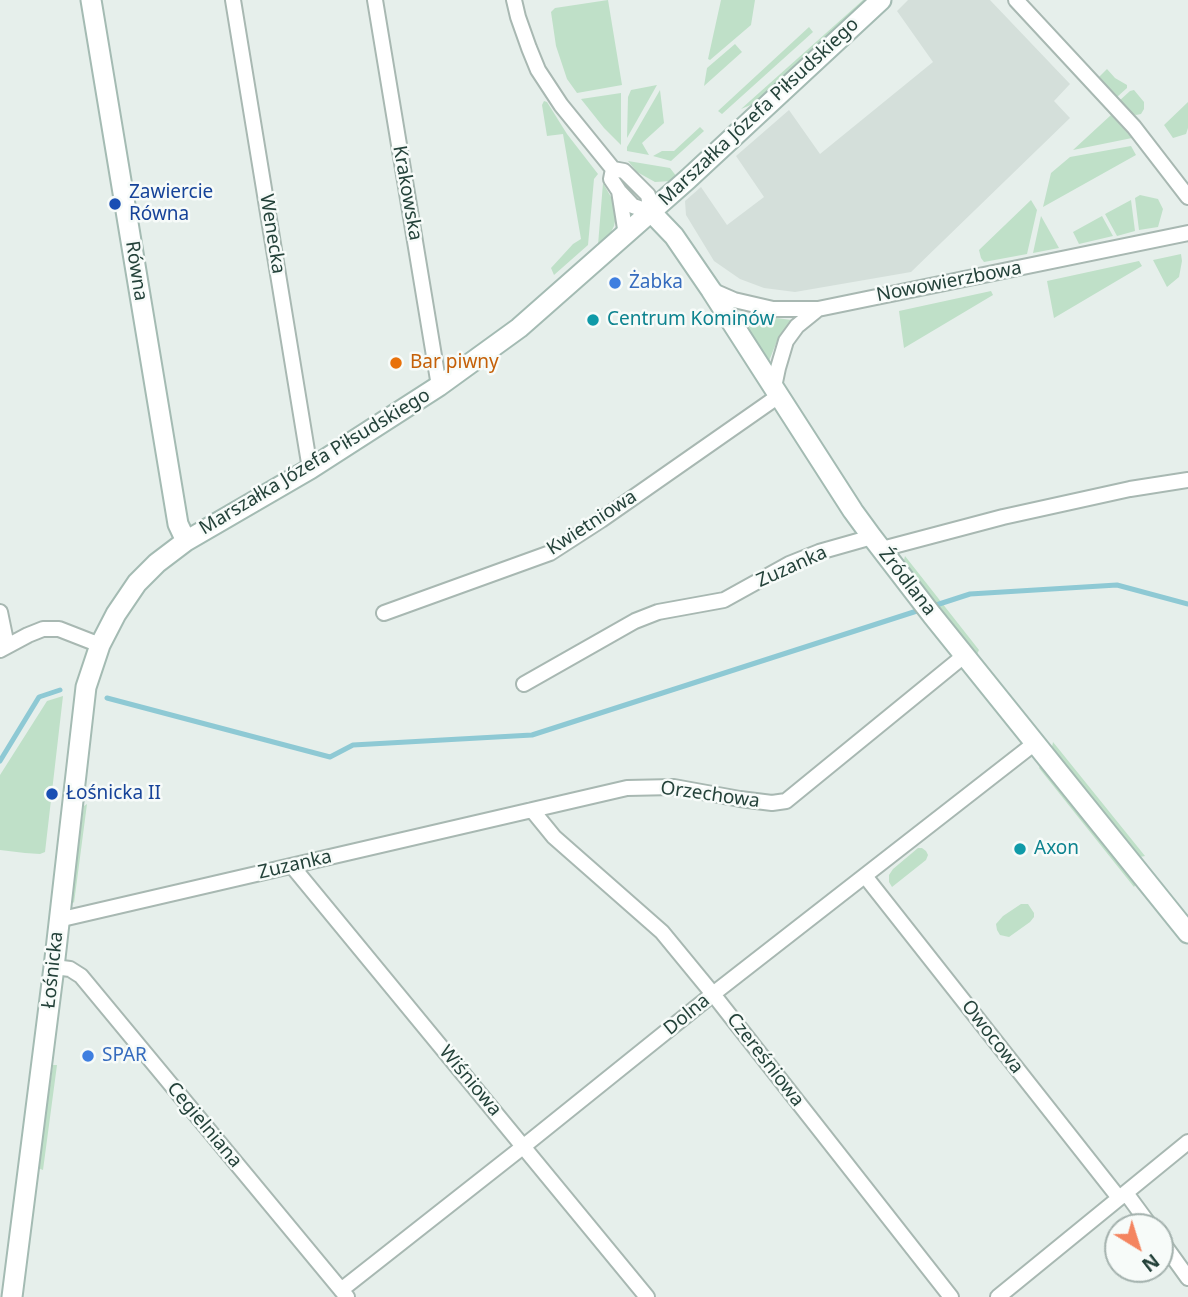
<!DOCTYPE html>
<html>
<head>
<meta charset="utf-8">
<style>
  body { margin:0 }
  #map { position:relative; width:1188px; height:1297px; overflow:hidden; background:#e6efeb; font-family:"Noto Sans",sans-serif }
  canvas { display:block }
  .north { position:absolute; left:1104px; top:1213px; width:70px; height:70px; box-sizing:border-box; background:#f7fbf9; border:2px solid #a3b1ad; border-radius:50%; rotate:142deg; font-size:19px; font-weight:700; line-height:28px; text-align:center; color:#24423a }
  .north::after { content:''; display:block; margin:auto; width:24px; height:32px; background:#f4845f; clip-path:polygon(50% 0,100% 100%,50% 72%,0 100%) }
</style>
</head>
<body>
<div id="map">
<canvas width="1188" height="1297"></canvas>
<div class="north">N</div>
</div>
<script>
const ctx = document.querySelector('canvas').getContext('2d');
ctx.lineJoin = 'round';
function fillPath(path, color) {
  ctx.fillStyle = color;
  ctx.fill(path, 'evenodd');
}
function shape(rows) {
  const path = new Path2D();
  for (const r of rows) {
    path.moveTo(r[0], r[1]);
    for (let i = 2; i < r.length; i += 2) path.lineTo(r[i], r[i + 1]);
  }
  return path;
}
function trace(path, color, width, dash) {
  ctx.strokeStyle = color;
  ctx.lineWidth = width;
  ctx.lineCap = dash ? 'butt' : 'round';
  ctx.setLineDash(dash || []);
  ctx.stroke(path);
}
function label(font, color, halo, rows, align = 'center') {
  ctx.font = font + ' "Noto Sans",sans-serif';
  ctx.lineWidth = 5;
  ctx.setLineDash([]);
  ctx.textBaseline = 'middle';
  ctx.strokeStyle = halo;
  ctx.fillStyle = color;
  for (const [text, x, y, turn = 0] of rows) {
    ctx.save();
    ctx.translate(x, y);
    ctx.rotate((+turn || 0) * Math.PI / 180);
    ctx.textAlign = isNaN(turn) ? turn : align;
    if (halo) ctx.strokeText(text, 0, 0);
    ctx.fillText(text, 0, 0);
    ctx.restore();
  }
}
const built = shape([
  [908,0,990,0,1070,84,1054,101,1070,118,911,272,795,292,764,288,740,279,714,261,686,215,685,201,701,187,727,225,764,197,736,156,789,110,820,154,933,62,897,11]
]);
const green = shape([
  [608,0,622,85,577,93,567,79,556,46,551,12,555,8],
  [721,0,755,0,751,25,710,60,708,59],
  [863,0,867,0,753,104,741,109],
  [809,27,813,32,722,114,718,111],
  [735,44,742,52,704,86,707,68],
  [1107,69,1115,78,1127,85,1127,88,1117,97,1099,77],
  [657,85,627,138,628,97,631,90],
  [660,90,664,123,642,143,649,155,627,151,627,147],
  [1134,90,1144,102,1144,109,1141,114,1136,115,1129,113,1119,101,1130,91],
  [621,93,621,145,604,128,581,99],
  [544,101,547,102,567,134,598,174,594,179,588,245,554,275,551,268,573,244,581,239,563,134,547,136,542,105],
  [1188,102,1188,128,1186,134,1173,138,1164,125],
  [1111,115,1132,138,1073,150],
  [700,127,704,131,671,161,653,156,662,151,674,151],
  [1131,146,1136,155,1043,207,1051,173,1070,157],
  [628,161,670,168,677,177,672,181,655,182,637,172],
  [603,183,615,204,616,217,614,226,609,236,598,245],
  [1140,195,1158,199,1163,209,1158,227,1139,230,1135,198],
  [1031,200,1037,210,1027,254,984,262,981,258,979,250],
  [1131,200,1135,231,1117,236,1105,214],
  [1041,216,1059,248,1033,253],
  [1102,216,1113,236,1079,244,1073,232],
  [1181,254,1182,261,1179,277,1167,287,1153,260],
  [1139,261,1142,266,1054,318,1047,281],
  [991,291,993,295,904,348,899,311],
  [735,312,791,320,777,341,769,361],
  [905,556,979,650,977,654,906,564,904,560],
  [63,696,45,852,40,854,25,853,0,850,0,775,47,701],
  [1053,742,1145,856,1140,857,1055,753,1052,747],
  [1040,766,1136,884,1134,887,1039,768],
  [87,804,74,903,70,899,84,806],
  [918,848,922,848,926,851,928,855,926,860,892,887,889,882,889,875,893,869],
  [1021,904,1028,904,1034,913,1034,917,1030,922,1009,937,1000,935,997,930,996,924,1003,916],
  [53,1065,57,1065,43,1170,38,1168]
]);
const stream = shape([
  [930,607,970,594,1117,585,1188,604],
  [107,698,330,757,353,745,532,735,920,610],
  [0,761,39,697,60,690]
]);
const street = shape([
  [233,0,310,469],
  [375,0,439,386],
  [514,0,518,17,529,48,538,70,561,105,613,169,624,171,648,195,651,212],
  [1016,0,1134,127,1188,197],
  [613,169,611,179,619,191,633,206,651,212],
  [619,191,626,235],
  [711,290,734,300,773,309,818,309,1188,233],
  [774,387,778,368,786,341,797,326,818,309],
  [882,549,1003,517,1130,489,1188,480],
  [0,612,7,646],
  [384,613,550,553,601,520,780,395],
  [0,650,28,635,43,629,59,629,100,645],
  [524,684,635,621,658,612,724,600,789,564,819,552,872,537],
  [532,810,554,837,662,932,713,994,951,1297],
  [292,866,647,1297],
  [865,876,1119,1198],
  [58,920,627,788,674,787,740,799,772,803,786,801,965,655],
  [54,967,70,969,81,976,347,1297],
  [1126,1193,1151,1227],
  [1160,1239,1188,1278],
  [341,1290,524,1146,713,994,1035,743],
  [998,1297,1188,1142]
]);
const secondary = shape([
  [91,0,178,524,186,541],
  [651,212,674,236,711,290,853,511,872,537,932,615,1188,933],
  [12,1297,54,967,86,687,100,645,116,614,137,583,157,563,186,541,310,469,439,386,519,328,688,179,881,0]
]);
const markers = [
  [115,204,7,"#1a4fb4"],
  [615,283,7,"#3f7fe0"],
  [593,320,7,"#0f9aa8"],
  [396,363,7,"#e8710a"],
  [52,794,7,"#1a4fb4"],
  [1020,849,7,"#0f9aa8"],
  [88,1056,7,"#3f7fe0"]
];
const streetNames = [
  ["Marszałka Józefa Piłsudskiego",759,112,-43],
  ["Krakowska",407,193,80],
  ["Wenecka",272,234,81],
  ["Równa",136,271,81],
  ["Nowowierzbowa",949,282,-11],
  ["Marszałka Józefa Piłsudskiego",315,462,-31],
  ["Kwietniowa",592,523,-33],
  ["Zuzanka",792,567,-24],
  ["Źródlana",907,582,52],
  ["Orzechowa",710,795,8],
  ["Zuzanka",295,865,-13],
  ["Łośnicka",53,970,-84],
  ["Dolna",687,1015,-39],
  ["Owocowa",992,1037,52],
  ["Czereśniowa",765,1060,52],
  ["Wiśniowa",470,1081,50],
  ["Cegielniana",204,1125,50]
];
const transitNames = [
  ["Zawiercie",129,193],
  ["Równa",129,215],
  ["Łośnicka II",66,794]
];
const shopNames = [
  ["Żabka",629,283],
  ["SPAR",102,1056]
];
const cultureNames = [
  ["Centrum Kominów",607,320],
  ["Axon",1034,849]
];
const foodNames = [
  ["Bar piwny",410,363]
];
fillPath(built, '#d4dfda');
fillPath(green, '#bfe0c8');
trace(stream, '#8ec9d4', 5);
trace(street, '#a8b8b2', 18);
trace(secondary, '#a4bbb3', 23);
trace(street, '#fff', 14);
trace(secondary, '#fff', 19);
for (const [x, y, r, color] of markers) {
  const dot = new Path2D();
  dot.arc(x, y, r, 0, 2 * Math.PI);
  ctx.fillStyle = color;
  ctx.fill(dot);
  trace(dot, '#f7fbf9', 2.5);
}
label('19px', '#24423a', '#f7fbf9', streetNames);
label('19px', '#164399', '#f7fbf9', transitNames, 'left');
label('19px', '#366cbe', '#f7fbf9', shopNames, 'left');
label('19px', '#0d838f', '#f7fbf9', cultureNames, 'left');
label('19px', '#c56008', '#f7fbf9', foodNames, 'left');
</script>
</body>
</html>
